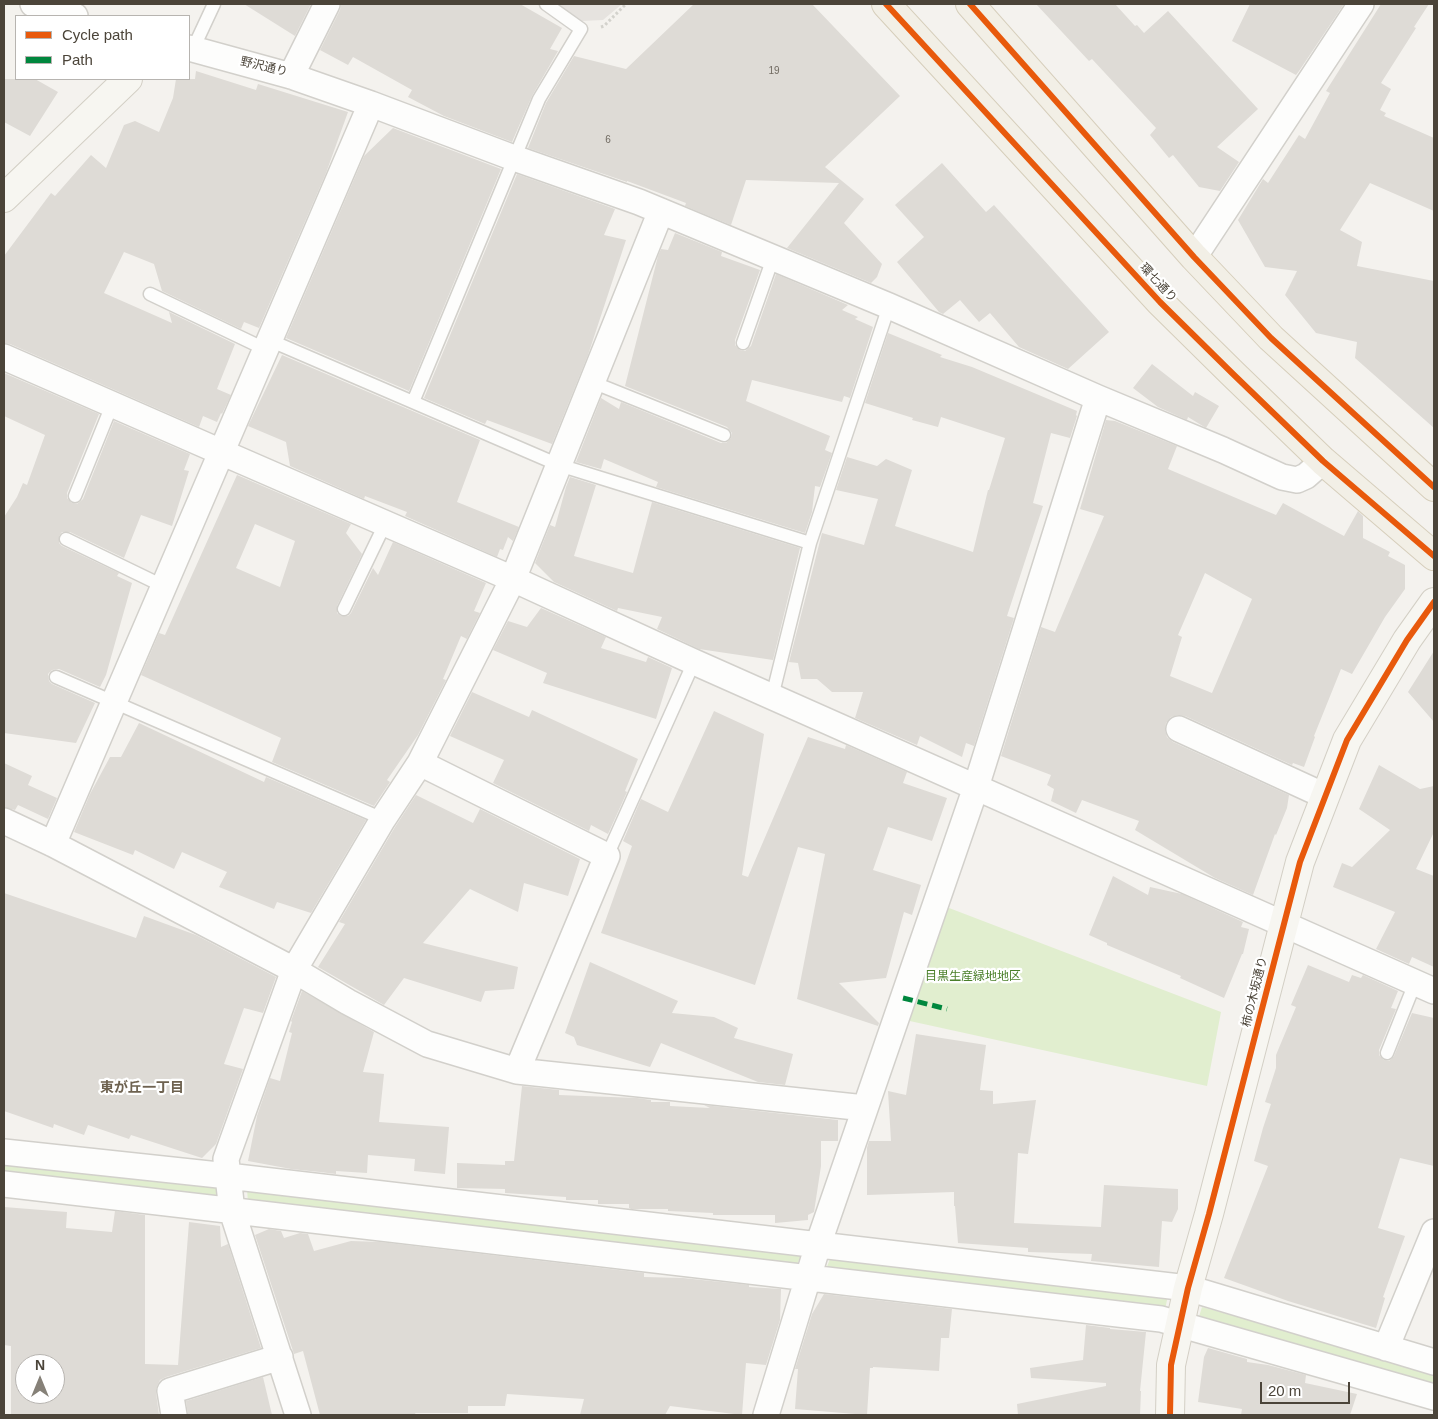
<!DOCTYPE html>
<html>
<head>
<meta charset="utf-8">
<style>
  body { margin:0 }
  #map { position:relative; width:1438px; height:1419px; overflow:hidden; background:#f4f2ee; font-family:Helvetica,sans-serif }
  canvas { display:block }
  .frame { position:absolute; inset:0; border:5px solid #4b4439; pointer-events:none }
  .legend { position:absolute; left:15px; top:15px; width:175px; height:65px; box-sizing:border-box; background:#fff; border:1px solid #b7b4b0; margin:0; padding:6px 9px; list-style:none; font-size:15px; color:#4b4439 }
  .legend li { display:flex; align-items:center; gap:10px; height:25px }
  .legend b { width:25px; border:1px solid #b7b4b0 }
  .north { position:absolute; left:15px; top:1354px; width:50px; height:50px; box-sizing:border-box; background:#fff; border:1px solid #b7b4b0; border-radius:50%; rotate:0deg; font-size:14px; font-weight:700; line-height:20px; text-align:center; color:#4b4439 }
  .north::after { content:''; display:block; margin:auto; width:18px; height:22px; background:#868178; clip-path:polygon(50% 0,100% 100%,50% 72%,0 100%) }
  .scale { position:absolute; left:1260px; top:1382px; width:90px; height:22px; box-sizing:border-box; border:2px solid #4b4439; border-top:0; padding-left:6px; font-size:15px; line-height:18px; white-space:nowrap; color:#4b4439; -webkit-text-stroke:4px #fff; paint-order:stroke }
</style>
</head>
<body>
<div id="map">
<canvas width="1438" height="1419"></canvas>
<div class="frame"></div>
<ul class="legend">
<li><b style="height:6px;background:#e8590c"></b>Cycle path</li>
<li><b style="height:6px;background:#00873e"></b>Path</li>
</ul>
<div class="north">N</div>
<div class="scale">20 m</div>
</div>
<script>
const ctx = document.querySelector('canvas').getContext('2d');
ctx.lineJoin = 'round';
function fillPath(path, color) {
  ctx.fillStyle = color;
  ctx.fill(path, 'evenodd');
}
function shape(rows) {
  const path = new Path2D();
  for (const r of rows) {
    path.moveTo(r[0], r[1]);
    for (let i = 2; i < r.length; i += 2) path.lineTo(r[i], r[i + 1]);
  }
  return path;
}
function trace(path, color, width, dash) {
  ctx.strokeStyle = color;
  ctx.lineWidth = width;
  ctx.lineCap = dash ? 'butt' : 'round';
  ctx.setLineDash(dash || []);
  ctx.stroke(path);
}
function label(font, color, halo, rows, align = 'center') {
  ctx.font = font + ' Helvetica,"Noto Sans JP",sans-serif';
  ctx.lineWidth = 4.5;
  ctx.setLineDash([]);
  ctx.textBaseline = 'middle';
  ctx.strokeStyle = halo;
  ctx.fillStyle = color;
  for (const [text, x, y, turn = 0] of rows) {
    ctx.save();
    ctx.translate(x, y);
    ctx.rotate((+turn || 0) * Math.PI / 180);
    ctx.textAlign = isNaN(turn) ? turn : align;
    if (halo) ctx.strokeText(text, 0, 0);
    ctx.fillText(text, 0, 0);
    ctx.restore();
  }
}
const green = shape([
  [936,903,1221,1012,1207,1086,896,1018],
  [4,1161,220,1186,217,1203,4,1177],
  [247,1189,803,1252,796,1266,248,1203],
  [832,1254,1168,1295,1165,1310,826,1269],
  [1202,1307,1434,1371,1434,1388,1198,1320]
]);
const parking = shape([
  [554,4,622,4,603,20,582,21]
]);
const building = shape([
  [244,4,311,4,295,36],
  [341,4,520,4,562,28,550,49,558,51,532,96,512,142,444,116,408,97,412,90,353,57,348,65,320,50,340,10],
  [694,4,812,4,900,96,825,167,864,199,844,223,882,264,877,277,871,283,787,248,839,183,746,180,731,225,685,206,686,203,627,181,627,182,528,148,546,103,574,56,626,69],
  [1036,4,1115,4,1135,26,1137,25,1144,33,1168,11,1258,109,1217,147,1239,162,1220,191,1199,187,1173,155,1169,158,1150,135,1156,128,1092,59,1089,61],
  [1250,4,1344,4,1299,71,1296,75,1232,41],
  [1381,4,1429,4,1414,27,1416,28,1381,83,1391,89,1380,110,1386,113,1384,116,1434,138,1434,211,1370,183,1340,230,1362,242,1357,266,1434,281,1434,428,1355,358,1357,342,1316,333,1285,295,1297,271,1265,267,1238,220,1263,179,1268,183,1299,135,1305,139,1330,93,1326,91],
  [196,71,256,90,258,84,348,112,326,173,259,328,244,322,241,329,162,291,154,264,124,252,104,293,172,323,169,312,235,344,217,389,231,395,222,414,221,413,217,422,203,416,199,427,10,344,4,343,4,256,51,193,55,196,91,155,106,168,124,125,135,121,159,132,173,98,176,79,195,79],
  [4,79,35,79,58,92,30,136,4,122],
  [393,128,501,169,409,391,286,338,364,156],
  [942,163,986,212,994,205,1109,332,1068,369,1019,347,990,313,979,322,960,300,943,314,939,312,897,262,924,237,895,205],
  [517,174,615,209,604,235,626,240,588,355,552,444,487,420,485,424,424,398],
  [675,233,722,252,721,256,760,270,735,340,735,345,740,350,745,351,751,346,776,274,848,305,842,310,858,317,855,319,873,327,850,398,844,396,842,402,752,380,746,401,830,436,825,450,832,453,820,487,815,486,812,512,805,533,656,487,658,482,604,459,601,469,576,462,601,398,619,409,621,402,721,443,726,443,731,438,732,433,727,427,625,386,658,256,661,249,668,250],
  [888,333,942,355,940,357,972,367,1077,411,1076,415,1077,416,1070,438,1051,433,1033,503,1043,506,1007,616,1014,618,974,746,966,743,962,757,920,736,917,745,855,718,863,692,832,692,817,679,801,679,798,663,789,662,822,533,864,545,878,499,836,490,847,457,877,466,886,459,912,470,895,526,973,552,988,490,989,490,1005,438,941,417,938,427,912,420,913,418,865,403],
  [282,355,480,440,457,502,519,527,513,541,508,537,503,550,500,549,497,557,405,516,407,512,365,496,364,499,290,466,286,442,248,426],
  [1152,364,1193,396,1195,392,1219,406,1206,428,1188,417,1187,420,1158,407,1133,388],
  [4,373,99,414,67,493,67,498,72,503,77,504,83,499,114,421,190,454,184,470,189,471,172,526,141,515,124,558,70,532,62,532,59,536,59,543,62,546,119,573,117,576,132,583,106,675,100,687,59,669,52,670,48,674,49,681,52,684,95,703,76,743,4,733,4,517,17,497,23,483,27,485,45,435,4,416],
  [1106,420,1115,421,1177,446,1168,469,1276,515,1283,503,1344,536,1358,511,1363,516,1363,538,1390,552,1388,556,1405,565,1405,589,1385,617,1352,674,1341,669,1314,736,1315,737,1304,767,1293,763,1292,765,1185,716,1178,715,1171,717,1166,723,1165,730,1167,737,1173,742,1289,795,1287,808,1276,835,1275,834,1253,895,1215,878,1135,830,1139,821,1082,800,1076,813,1051,801,1054,789,1047,785,1051,775,1001,756,1041,627,1055,632,1104,516,1080,509],
  [1205,573,1252,599,1212,693,1170,676,1182,637,1178,635],
  [237,475,351,524,346,533,362,554,337,606,337,613,341,616,348,616,351,613,373,568,378,575,393,542,486,583,474,611,480,613,467,639,461,636,443,679,446,680,418,735,387,780,390,782,374,806,272,762,281,738,141,675,159,633,165,635],
  [255,524,295,541,280,587,236,568],
  [570,477,596,485,574,556,633,573,652,502,800,548,773,660,699,649,657,629,662,617,618,608,617,611,554,582,535,563,550,525,555,527,566,487],
  [541,608,606,637,601,648,646,662,648,657,672,668,656,719,543,683,547,673,493,650,508,621,527,627],
  [1434,651,1434,722,1408,692],
  [472,692,529,717,532,710,638,759,625,791,627,792,608,834,591,825,589,831,493,783,504,760,450,736],
  [714,711,764,734,742,875,748,877,808,737,845,749,846,745,907,772,903,783,947,798,932,841,888,827,873,870,921,885,912,915,904,912,886,978,839,983,879,1023,878,1026,797,999,825,854,798,847,755,985,601,933,632,846,623,841,641,799,668,812],
  [139,723,264,782,266,777,366,820,311,913,277,902,274,909,219,887,227,872,182,852,174,869,135,850,133,855,74,832,90,794,110,757,121,757],
  [4,763,32,776,28,785,57,798,48,819,18,805,15,810,4,807],
  [1379,765,1420,789,1434,786,1434,832,1416,869,1434,876,1434,967,1412,957,1409,964,1376,949,1395,912,1333,887,1342,863,1352,867,1390,830,1359,809],
  [416,795,473,823,480,809,580,859,568,896,524,883,518,912,470,889,423,943,518,967,514,989,485,991,481,1002,404,978,384,1005,318,967,345,924,339,922,395,827],
  [1113,876,1148,895,1150,887,1182,894,1243,922,1241,927,1249,929,1243,954,1242,954,1224,998,1180,978,1181,976,1107,945,1107,943,1089,935],
  [4,893,136,938,144,916,196,935,276,977,263,1013,244,1008,224,1064,243,1069,216,1144,202,1158,131,1135,129,1139,88,1125,84,1135,54,1124,53,1128,4,1111],
  [590,962,678,1001,672,1013,714,1017,738,1028,734,1038,793,1054,785,1085,758,1082,661,1043,650,1067,577,1045,574,1037,565,1033],
  [1308,965,1349,982,1352,975,1361,978,1363,975,1398,991,1391,1008,1396,1009,1379,1050,1379,1055,1384,1060,1389,1061,1394,1056,1412,1013,1434,1018,1434,1166,1400,1158,1378,1228,1405,1236,1383,1297,1385,1298,1376,1328,1288,1301,1224,1278,1268,1166,1254,1161,1263,1128,1271,1104,1265,1102,1276,1068,1276,1055,1296,1007,1291,1005],
  [302,991,374,1032,363,1072,384,1074,379,1122,449,1127,445,1174,414,1171,415,1159,368,1155,367,1173,336,1171,336,1174,320,1172,291,1169,248,1161,257,1116,270,1078,280,1081,292,1033,289,1032,292,1022,291,1021],
  [916,1034,986,1045,980,1090,993,1091,993,1104,1036,1100,1028,1154,1018,1153,1014,1223,1101,1227,1104,1185,1178,1189,1178,1209,1172,1222,1162,1221,1159,1267,1091,1261,1092,1254,1028,1252,1028,1248,958,1243,955,1206,954,1206,954,1192,867,1195,867,1148,869,1141,891,1141,888,1091,906,1095],
  [522,1086,559,1090,559,1095,637,1098,651,1100,651,1102,670,1102,670,1106,710,1108,704,1105,838,1120,838,1141,821,1141,821,1166,814,1212,808,1215,808,1220,775,1223,775,1215,713,1215,713,1213,668,1211,668,1209,631,1209,629,1208,629,1204,598,1204,598,1200,566,1200,566,1197,505,1193,505,1189,457,1188,457,1163,505,1165,505,1161,514,1161],
  [4,1207,67,1212,66,1228,112,1232,115,1211,145,1215,145,1364,178,1365,189,1222,220,1226,221,1247,228,1244,261,1348,166,1377,160,1380,157,1386,156,1393,159,1415,11,1415,11,1346,4,1345],
  [25,1364,55,1364,55,1394,25,1394],
  [269,1229,281,1231,284,1238,300,1233,308,1234,314,1251,351,1241,380,1242,644,1273,644,1277,683,1278,749,1285,749,1287,781,1289,780,1320,766,1365,746,1363,742,1415,670,1406,665,1415,580,1415,584,1399,507,1394,505,1406,468,1406,468,1413,415,1413,416,1415,320,1415,303,1351,294,1354,255,1235],
  [824,1294,952,1309,949,1338,941,1338,939,1371,873,1367,873,1368,870,1368,867,1415,795,1409,798,1369,795,1369,812,1314],
  [1086,1325,1110,1328,1110,1329,1146,1332,1140,1391,1141,1391,1140,1415,1018,1415,1017,1404,1106,1386,1106,1383,1031,1378,1030,1368,1083,1360],
  [1208,1348,1247,1359,1247,1362,1268,1365,1306,1375,1305,1383,1357,1394,1350,1415,1241,1415,1242,1409,1198,1402,1204,1357],
  [263,1377,272,1415,188,1415,186,1401]
]);
const path = shape([
  [601,27,604,26,626,4]
]);
const lane = shape([
  [193,49,214,4],
  [150,294,265,349],
  [269,340,559,465,810,543],
  [743,343,773,258],
  [592,382,724,435],
  [413,402,539,99,581,29,546,4],
  [75,496,112,405],
  [66,539,163,586],
  [344,609,385,524],
  [56,677,383,819],
  [772,697,810,543,889,306],
  [607,856,694,662],
  [1387,1053,1415,983]
]);
const street = shape([
  [33,4,75,16],
  [189,48,291,76,371,104,514,158,639,202,889,306,1098,398,1223,450,1282,477,1297,480,1306,476,1323,461],
  [291,76,327,4],
  [1194,257,1361,4],
  [4,357,221,452,513,579,694,662,1434,991],
  [1179,729,1325,796],
  [420,763,607,856,517,1071],
  [4,821,53,844,294,970,348,1002,427,1044,517,1071,865,1108],
  [53,844,371,104],
  [4,1152,228,1176,1188,1288,1434,1362],
  [4,1184,1161,1319,1434,1397],
  [1386,1348,1434,1232],
  [174,1415,170,1391,280,1357],
  [298,1415,232,1211,226,1159,294,970,383,819,420,763,513,579,661,211],
  [766,1415,818,1245,976,787,1098,398]
]);
const secondary = shape([
  [4,198,128,79],
  [1170,1415,1171,1365,1188,1288,1209,1214,1300,862,1347,740,1407,640,1434,602]
]);
const primary = shape([
  [886,4,1160,302,1232,373,1323,461,1434,556],
  [970,4,1194,257,1271,338,1434,487]
]);
const quiet = shape([
  [903,998,947,1009]
]);
const cycleway = shape([
  [886,4,1160,302,1232,373,1323,461,1434,556],
  [970,4,1194,257,1271,338,1434,487],
  [1170,1415,1171,1365,1188,1288,1209,1214,1300,862,1347,740,1407,640,1434,602]
]);
const numberNames = [
  ["19",774,71],
  ["6",608,140]
];
const streetNames = [
  ["野沢通り",264,67,13],
  ["環七通り",1158,283,47],
  ["柿の木坂通り",1255,992,-76]
];
const parkNames = [
  ["目黒生産緑地地区",973,977]
];
const neighbourhoodNames = [
  ["東が丘一丁目",142,1088]
];
fillPath(green, '#e1eecf');
fillPath(parking, '#e6e3df');
fillPath(building, '#dedbd6');
trace(lane, '#d2d0cb', 15);
trace(street, '#d2d0cb', 28);
trace(secondary, '#d3cfc5', 30);
trace(primary, '#d6cebb', 30);
trace(path, '#d3d2cc', 3, [2.5, 2.5]);
trace(lane, '#fdfdfc', 12);
trace(street, '#fdfdfc', 25);
trace(secondary, '#f7f6f1', 28);
trace(primary, '#f2efe6', 28);
trace(quiet, '#00873e', 5, [10, 5]);
trace(cycleway, '#e8590c', 6);
label('10px', '#706a61', null, numberNames);
label('12px', '#4b4439', '#fff', streetNames);
label('12px', '#4a7f2a', '#fff', parkNames);
label('bold 14px', '#6e6250', '#fff', neighbourhoodNames);
</script>
</body>
</html>
